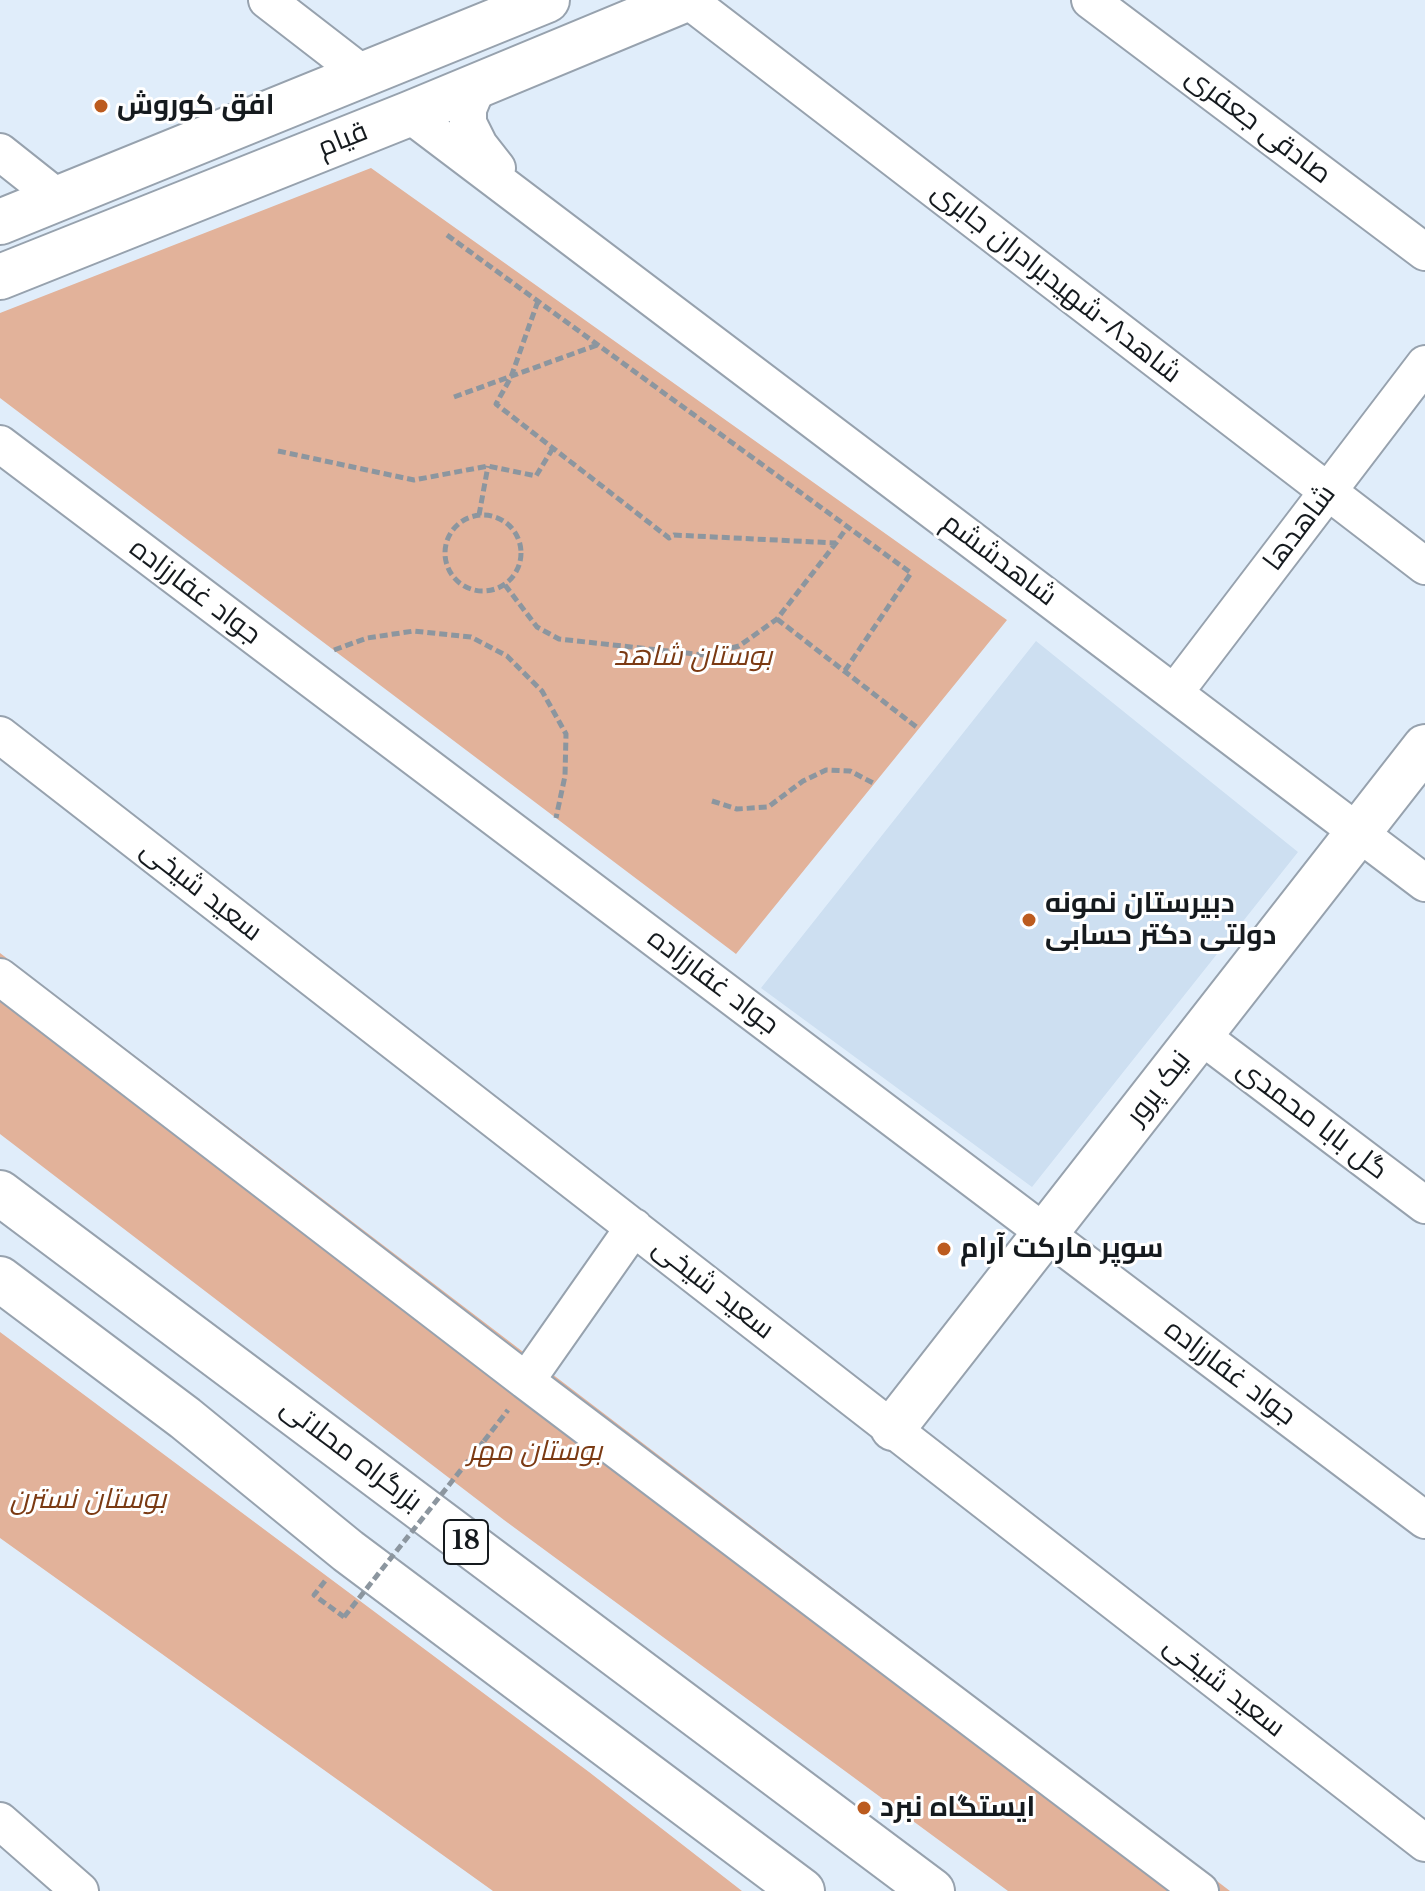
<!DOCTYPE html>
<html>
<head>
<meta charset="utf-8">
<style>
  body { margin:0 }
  canvas { display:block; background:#e0edfa }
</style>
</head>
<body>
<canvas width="1425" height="1891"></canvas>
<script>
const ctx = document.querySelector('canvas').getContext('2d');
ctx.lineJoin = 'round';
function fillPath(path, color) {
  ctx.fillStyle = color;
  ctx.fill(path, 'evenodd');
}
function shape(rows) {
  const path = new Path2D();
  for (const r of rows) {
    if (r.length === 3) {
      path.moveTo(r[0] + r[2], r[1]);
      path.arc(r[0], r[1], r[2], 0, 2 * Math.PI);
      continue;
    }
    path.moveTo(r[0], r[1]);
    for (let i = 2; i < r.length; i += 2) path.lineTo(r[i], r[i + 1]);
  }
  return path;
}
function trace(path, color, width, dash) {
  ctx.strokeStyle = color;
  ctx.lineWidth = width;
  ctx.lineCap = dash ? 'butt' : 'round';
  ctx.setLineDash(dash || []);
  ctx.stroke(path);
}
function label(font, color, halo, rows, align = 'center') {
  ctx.font = font + ' "Libre Baskerville",Cairo,serif';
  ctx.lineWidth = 6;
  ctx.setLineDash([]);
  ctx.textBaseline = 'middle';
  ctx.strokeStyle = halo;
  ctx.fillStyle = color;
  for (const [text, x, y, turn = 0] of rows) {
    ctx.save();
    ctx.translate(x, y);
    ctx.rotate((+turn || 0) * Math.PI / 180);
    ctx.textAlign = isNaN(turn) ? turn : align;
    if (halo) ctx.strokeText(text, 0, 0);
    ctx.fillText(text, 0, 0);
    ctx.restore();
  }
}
const built = shape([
  [1036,641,1298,852,1032,1187,761,988]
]);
const green = shape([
  [371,168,1007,620,736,954,0,398,0,313],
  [0,953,1230,1891,1008,1891,504,1520,0,1134],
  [0,1332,589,1772,742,1891,493,1891,0,1538]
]);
const path = shape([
  [447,235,911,573,844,672],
  [538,301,511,377,496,404,669,538,674,535,836,543,848,526],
  [454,397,597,345],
  [278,451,414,480,488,466,536,476,553,448],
  [483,553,38],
  [479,515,488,466],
  [505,585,537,627,559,639,704,655,739,646,777,619,836,543],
  [777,619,919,729],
  [334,650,367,638,414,631,471,637,507,656,542,691,566,734,565,776,556,818],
  [712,801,737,809,768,807,803,781,826,770,850,771,875,784],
  [484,1441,508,1410],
  [325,1581,314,1595,344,1617]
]);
const minor = shape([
  [267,0,364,75],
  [688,0,1425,566],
  [1090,0,1425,252],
  [478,85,468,109,468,123,479,145,497,168],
  [409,114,1425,883],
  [0,152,58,198],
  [0,444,1425,1520],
  [1175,692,1425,364],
  [0,735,1425,1843],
  [0,977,526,1381,634,1227],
  [1200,1035,1425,1205],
  [526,1381,1200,1891],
  [0,1821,80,1891]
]);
const tertiary = shape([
  [0,222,547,0],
  [0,277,409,114,684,0],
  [893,1428,1425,747]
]);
const trunk = shape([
  [0,1193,932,1891],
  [0,1279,185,1418,348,1551,802,1891]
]);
const pathBridge = shape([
  [344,1617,484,1441]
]);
const markers = [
  [101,106,8,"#bc5b1e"],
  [1029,920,8,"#bc5b1e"],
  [944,1249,8,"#bc5b1e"],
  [864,1808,8,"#bc5b1e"]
];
const shields = [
  [466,1542,44]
];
const shieldNames = [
  ["18",466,1542]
];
const poiNames = [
  ["افق کوروش",117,106],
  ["دبیرستان نمونه",1045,904],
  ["دولتی دکتر حسابی",1045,936],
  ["سوپر مارکت آرام",960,1249],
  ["ایستگاه نبرد",880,1808]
];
const streetNames = [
  ["صادقی جعفری",1258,126,37],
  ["قیام",343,140,-22],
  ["شاهد۸-شهیدبرادران جابری",1056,283,38],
  ["شاهدها",1300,528,-53],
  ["شاهدششم",999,560,37],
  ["جواد غفارزاده",195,592,37],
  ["سعید شیخی",201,891,38],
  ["جواد غفارزاده",713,982,37],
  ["نیک پرور",1159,1088,-52],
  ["گل بابا محمدی",1312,1120,37],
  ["سعید شیخی",713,1289,38],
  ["جواد غفارزاده",1230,1373,37],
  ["بزرگراه محلاتی",351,1455,37],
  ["سعید شیخی",1224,1687,38]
];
const parkNames = [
  ["بوستان شاهد",693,657],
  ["بوستان مهر",535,1452],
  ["بوستان نسترن",88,1500]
];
fillPath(built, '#cddff1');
fillPath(green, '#e2b29a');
trace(minor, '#97a2ae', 40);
trace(tertiary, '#97a2ae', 48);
trace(trunk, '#97a2ae', 48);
trace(path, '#8c969f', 5, [8, 4]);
trace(minor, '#fff', 36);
trace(tertiary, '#fff', 44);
trace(trunk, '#fff', 44);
trace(pathBridge, '#8c969f', 5, [8, 4]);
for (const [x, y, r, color] of markers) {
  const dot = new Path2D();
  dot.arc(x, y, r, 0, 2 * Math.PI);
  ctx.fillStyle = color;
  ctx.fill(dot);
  trace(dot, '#fff', 3);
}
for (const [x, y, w] of shields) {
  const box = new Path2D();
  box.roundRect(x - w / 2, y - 22, w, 44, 6);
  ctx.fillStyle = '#fff';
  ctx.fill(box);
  trace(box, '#151a1e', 2);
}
label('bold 26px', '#151a1e', null, shieldNames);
label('bold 28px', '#151a1e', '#fff', poiNames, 'left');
label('28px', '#151a1e', '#fff', streetNames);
label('italic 28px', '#7b3a13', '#fff', parkNames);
</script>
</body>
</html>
